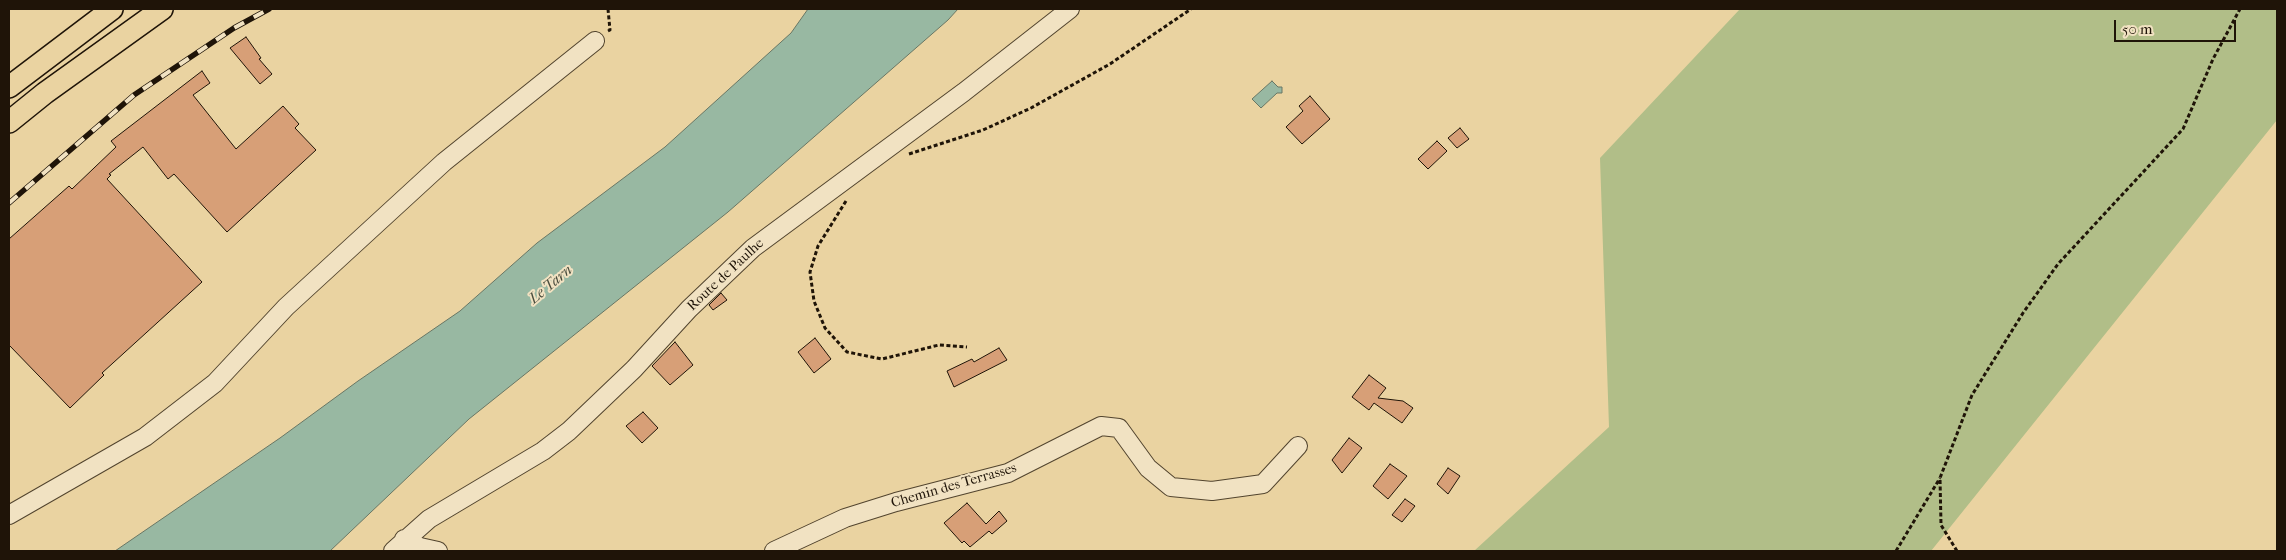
<!DOCTYPE html>
<html>
<head>
<meta charset="utf-8">
<style>
  body { margin:0 }
  #map { position:relative; width:2286px; height:560px; overflow:hidden; background:#ead3a1; font-family:"IM FELL French Canon",serif }
  canvas { display:block }
  .frame { position:absolute; inset:0; border:10px solid #1f1408; pointer-events:none }
  .scale { position:absolute; left:2114px; top:20px; width:122px; height:22px; box-sizing:border-box; border:2px solid #1f1408; border-top:0; padding-left:6px; font-size:15px; line-height:18px; white-space:nowrap; color:#1f1408; -webkit-text-stroke:4px #f1e2c2; paint-order:stroke }
</style>
</head>
<body>
<div id="map">
<canvas width="2286" height="560"></canvas>
<div class="frame"></div>
<div class="scale">50 m</div>
</div>
<script>
const ctx = document.querySelector('canvas').getContext('2d');
ctx.lineJoin = 'round';
function fillPath(path, color) {
  ctx.fillStyle = color;
  ctx.fill(path, 'evenodd');
}
function shape(rows) {
  const path = new Path2D();
  for (const r of rows) {
    path.moveTo(r[0], r[1]);
    for (let i = 2; i < r.length; i += 2) path.lineTo(r[i], r[i + 1]);
  }
  return path;
}
function trace(path, color, width, dash) {
  ctx.strokeStyle = color;
  ctx.lineWidth = width;
  ctx.lineCap = dash ? 'butt' : 'round';
  ctx.setLineDash(dash || []);
  ctx.stroke(path);
}
function label(font, color, halo, rows, align = 'center') {
  ctx.font = font + ' "IM FELL French Canon",serif';
  ctx.lineWidth = 4;
  ctx.setLineDash([]);
  ctx.textBaseline = 'middle';
  ctx.strokeStyle = halo;
  ctx.fillStyle = color;
  for (const [text, x, y, turn = 0] of rows) {
    ctx.save();
    ctx.translate(x, y);
    ctx.rotate((+turn || 0) * Math.PI / 180);
    ctx.textAlign = isNaN(turn) ? turn : align;
    if (halo) ctx.strokeText(text, 0, 0);
    ctx.fillText(text, 0, 0);
    ctx.restore();
  }
}
const green = shape([
  [1740,9,2277,9,2277,120,1931,551,1474,551,1609,427,1600,158]
]);
const water = shape([
  [808,9,958,9,948,20,728,212,469,419,330,551,115,551,280,438,358,381,460,311,537,243,665,147,791,33,808,9],
  [1272,81,1278,87,1282,87,1282,93,1277,93,1261,108,1252,99,1272,81]
]);
const building = shape([
  [246,37,261,58,259,59,272,74,260,84,230,48,246,37],
  [202,71,210,83,193,95,236,149,283,106,299,124,295,128,316,150,227,232,174,174,168,179,143,147,109,174,111,175,107,179,202,282,102,373,104,375,70,408,9,345,9,239,69,186,72,189,116,147,111,141,202,71],
  [1310,96,1330,119,1302,144,1286,127,1303,111,1299,106,1310,96],
  [1460,128,1469,139,1457,148,1448,138,1460,128],
  [1437,141,1447,151,1428,169,1418,159,1437,141],
  [721,293,727,300,713,310,709,305,721,293],
  [815,338,831,359,814,373,798,352,815,338],
  [675,342,693,365,670,385,652,366,675,342],
  [999,348,1007,360,954,387,947,371,972,359,974,362,999,348],
  [1369,375,1386,388,1378,398,1403,401,1413,408,1402,423,1374,403,1369,410,1352,397,1369,375],
  [643,412,658,428,642,443,626,426,643,412],
  [1349,438,1362,448,1342,473,1332,460,1349,438],
  [1390,464,1407,476,1388,499,1373,486,1390,464],
  [1448,468,1460,476,1448,494,1437,484,1448,468],
  [1405,499,1415,506,1402,522,1392,515,1405,499],
  [967,503,986,524,999,511,1007,521,992,534,989,531,970,547,964,541,962,543,944,523,967,503]
]);
const path = shape([
  [608,31,610,30,608,9],
  [909,154,983,130,1031,108,1110,64,1191,9],
  [846,201,818,246,810,272,814,301,825,328,847,352,882,359,939,345,967,347],
  [1896,551,1940,478],
  [1957,551,1941,525,1940,478,1972,395,2023,313,2058,264,2183,129,2213,59,2240,9]
]);
const minor = shape([
  [9,515,145,437,215,383,286,307,444,162,595,41],
  [404,539,420,547,438,551],
  [393,551,429,519,543,451,569,431,634,369,689,309,753,248,964,92,1070,9],
  [774,551,845,518,896,502,1008,473,1101,426,1119,428,1148,468,1171,487,1212,491,1263,484,1298,446]
]);
const major = shape([
  [9,87,112,9],
  [9,122,45,93,162,9]
]);
const rail = shape([
  [9,203,134,95,234,28,269,9]
]);
const streetNames = [
  ["Route de Paulhe",726,275,-43],
  ["Chemin des Terrasses",954,486,-16]
];
const waterNames = [
  ["Le Tarn",551,285,-40]
];
fillPath(green, '#b1be88');
fillPath(water, '#98b8a2');
trace(water, '#687664', 1);
fillPath(building, '#d79f77');
trace(building, '#1f1408', 1);
trace(minor, '#52442e', 20);
trace(major, '#1f1408', 24);
trace(path, '#1f1408', 3, [4, 2.5]);
trace(minor, '#f1e2c2', 18);
trace(major, '#ead3a1', 21);
trace(rail, '#1f1408', 5.5);
trace(rail, '#f1e2c2', 4, [11]);
label('14px', '#1f1408', '#f1e2c2', streetNames);
label('italic 15px', '#494d3e', '#f1e2c2', waterNames);
</script>
</body>
</html>
